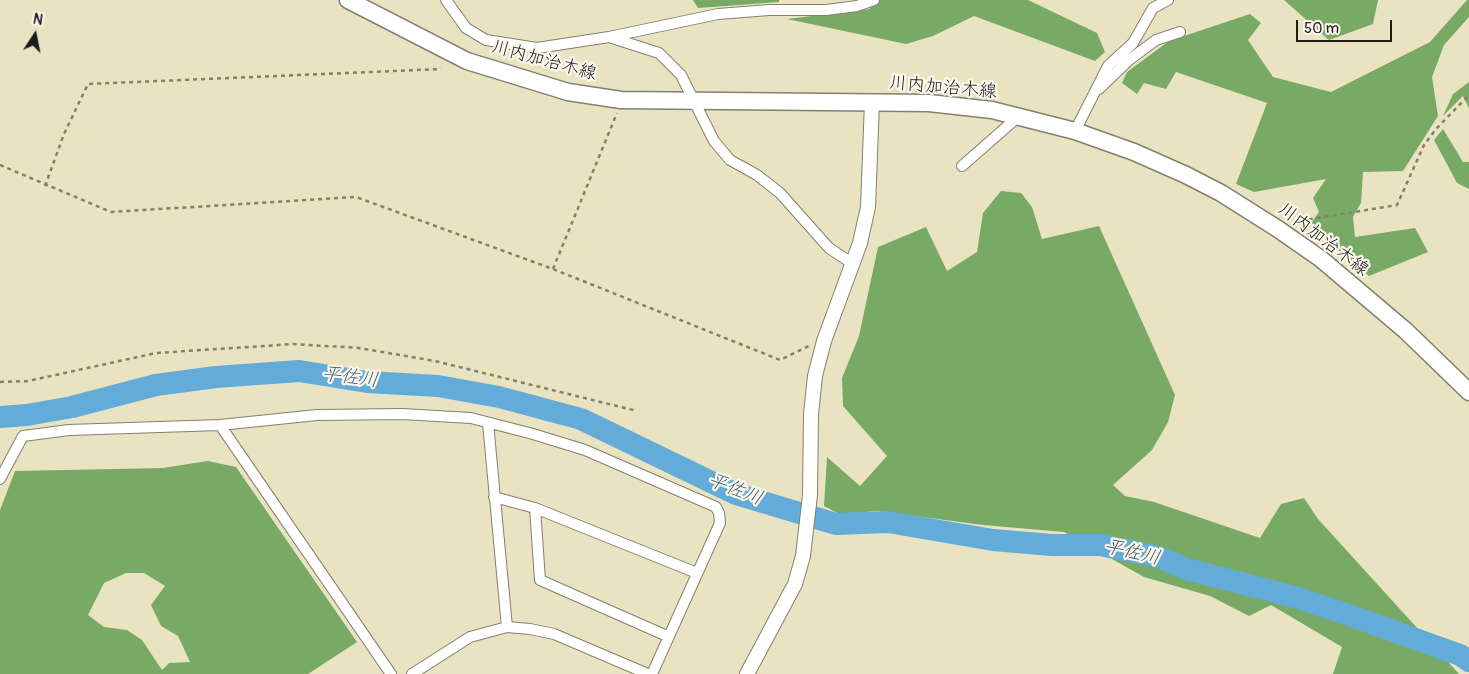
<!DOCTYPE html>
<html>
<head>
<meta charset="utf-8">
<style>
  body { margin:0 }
  #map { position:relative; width:1469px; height:674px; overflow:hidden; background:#e9e3c2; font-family:Pangolin,sans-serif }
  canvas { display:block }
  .north { position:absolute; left:10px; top:10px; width:50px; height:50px; -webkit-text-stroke:4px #fbf7ec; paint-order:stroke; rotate:11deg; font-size:14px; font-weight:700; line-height:20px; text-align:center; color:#1c1c1c }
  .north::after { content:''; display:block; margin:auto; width:18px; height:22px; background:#1c1c1c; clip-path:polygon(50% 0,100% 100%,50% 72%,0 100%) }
  .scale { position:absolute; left:1296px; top:20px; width:96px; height:22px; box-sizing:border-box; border:2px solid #1c1c1c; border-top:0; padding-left:6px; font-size:15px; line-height:18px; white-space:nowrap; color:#1c1c1c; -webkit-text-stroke:4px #fbf7ec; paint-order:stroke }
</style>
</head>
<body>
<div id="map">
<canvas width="1469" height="674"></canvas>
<div class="north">N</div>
<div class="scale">50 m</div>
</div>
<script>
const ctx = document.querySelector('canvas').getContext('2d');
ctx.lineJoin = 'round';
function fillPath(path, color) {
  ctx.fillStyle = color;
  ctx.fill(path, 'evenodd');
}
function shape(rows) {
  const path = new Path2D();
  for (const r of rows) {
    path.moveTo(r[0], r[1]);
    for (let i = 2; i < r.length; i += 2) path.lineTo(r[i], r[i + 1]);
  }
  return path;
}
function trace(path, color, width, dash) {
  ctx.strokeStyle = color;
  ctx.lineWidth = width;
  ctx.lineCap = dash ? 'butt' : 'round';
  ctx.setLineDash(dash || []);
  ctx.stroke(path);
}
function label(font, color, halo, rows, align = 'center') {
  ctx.font = font + ' Pangolin,"Klee One",sans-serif';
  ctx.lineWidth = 4.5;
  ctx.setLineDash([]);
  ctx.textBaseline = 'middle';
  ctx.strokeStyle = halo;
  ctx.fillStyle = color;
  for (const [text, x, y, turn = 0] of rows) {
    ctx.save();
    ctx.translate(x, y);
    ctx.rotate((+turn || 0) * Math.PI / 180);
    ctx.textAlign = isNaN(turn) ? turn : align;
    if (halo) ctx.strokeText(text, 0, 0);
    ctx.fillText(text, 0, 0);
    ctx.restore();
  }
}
const forest = shape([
  [693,0,779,0,779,2,698,8],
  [872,0,1028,0,1097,33,1105,52,1095,61,974,16,933,36,906,44,787,19,870,9],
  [1284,0,1378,0,1373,24,1329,40],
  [1467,0,1469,0,1469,17,1444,45,1432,77,1438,116,1403,171,1363,172,1361,203,1353,217,1355,237,1415,228,1428,252,1369,276,1309,226,1319,212,1313,198,1326,179,1254,192,1236,184,1267,103,1176,72,1166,89,1144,83,1137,94,1122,83,1127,72,1169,41,1250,14,1261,23,1248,40,1273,77,1331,92,1430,42],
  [1469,82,1469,108,1463,96,1443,116,1453,94],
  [1443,129,1463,162,1469,162,1469,189,1457,183,1434,140],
  [1001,191,1021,193,1032,207,1042,239,1099,226,1175,395,1168,422,1152,450,1113,485,1125,496,1154,502,1260,538,1281,504,1304,498,1318,519,1459,674,1333,674,1342,647,1271,605,1249,616,1210,596,1144,577,1064,532,983,525,877,511,839,514,824,506,827,457,860,486,887,456,843,406,842,378,859,336,878,247,926,227,947,271,977,252,983,213],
  [208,461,236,467,357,642,308,674,0,674,0,510,15,471,163,468],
  [126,573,144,573,165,586,151,605,161,626,178,636,190,662,169,663,162,670,142,640,127,630,104,627,88,615,104,583]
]);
const river = shape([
  [0,417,27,415,72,407,156,385,216,377,299,371,367,382,438,386,499,397,581,419,736,494,836,524,888,522,993,540,1052,545,1100,545,1159,557,1186,569,1295,597,1343,613,1460,655,1469,661]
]);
const path = shape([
  [0,165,111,212,356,197,553,269,780,360,809,346],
  [45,186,64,134,88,84,441,69],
  [1293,222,1397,205,1424,145,1436,129,1469,95],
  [553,269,617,113],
  [0,382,28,381,156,353,294,344,359,348,435,361,637,411]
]);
const minor = shape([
  [446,0,466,28,486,40,537,48,609,37,659,53,681,75,714,141,730,160,757,175,780,193,829,248,853,264],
  [609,37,718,14,769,10,826,10,857,6,874,0],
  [1099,89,1129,60,1156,40,1180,32],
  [1075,131,1108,66,1133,43,1153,8,1168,0],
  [962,166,1019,116],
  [488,423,507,627],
  [220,425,391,674],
  [0,479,23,436,69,430,220,425,317,415,402,414,471,418,533,434,585,450,716,507,719,513,720,523,652,674],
  [494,497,535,508,697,573],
  [535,508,540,580,667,636],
  [412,674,470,637,507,627,530,629,554,634,648,674]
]);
const tertiary = shape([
  [747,674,795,584,803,556,810,495,811,414,815,376,824,341,860,243,868,207,872,102]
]);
const primary = shape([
  [348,0,467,61,568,92,621,100,929,103,992,110,1075,131,1134,152,1186,175,1221,193,1278,229,1321,259,1406,331,1469,392]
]);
const streetNames = [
  ["川内加治木線",544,61,15],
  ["川内加治木線",943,88,5],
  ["川内加治木線",1323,240,37]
];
const waterNames = [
  ["平佐川",350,378,7],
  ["平佐川",735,490,21],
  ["平佐川",1132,553,13]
];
fillPath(forest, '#78aa66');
trace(river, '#63acda', 22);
trace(minor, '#82806f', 12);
trace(tertiary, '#82806f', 16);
trace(primary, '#82806f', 19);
trace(path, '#82806f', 2.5, [4, 4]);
trace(minor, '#fff', 10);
trace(tertiary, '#fff', 14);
trace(primary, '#fff', 16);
label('18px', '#1c1c1c', '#fbf7ec', streetNames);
label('italic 19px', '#3c5d71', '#fbf7ec', waterNames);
</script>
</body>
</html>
